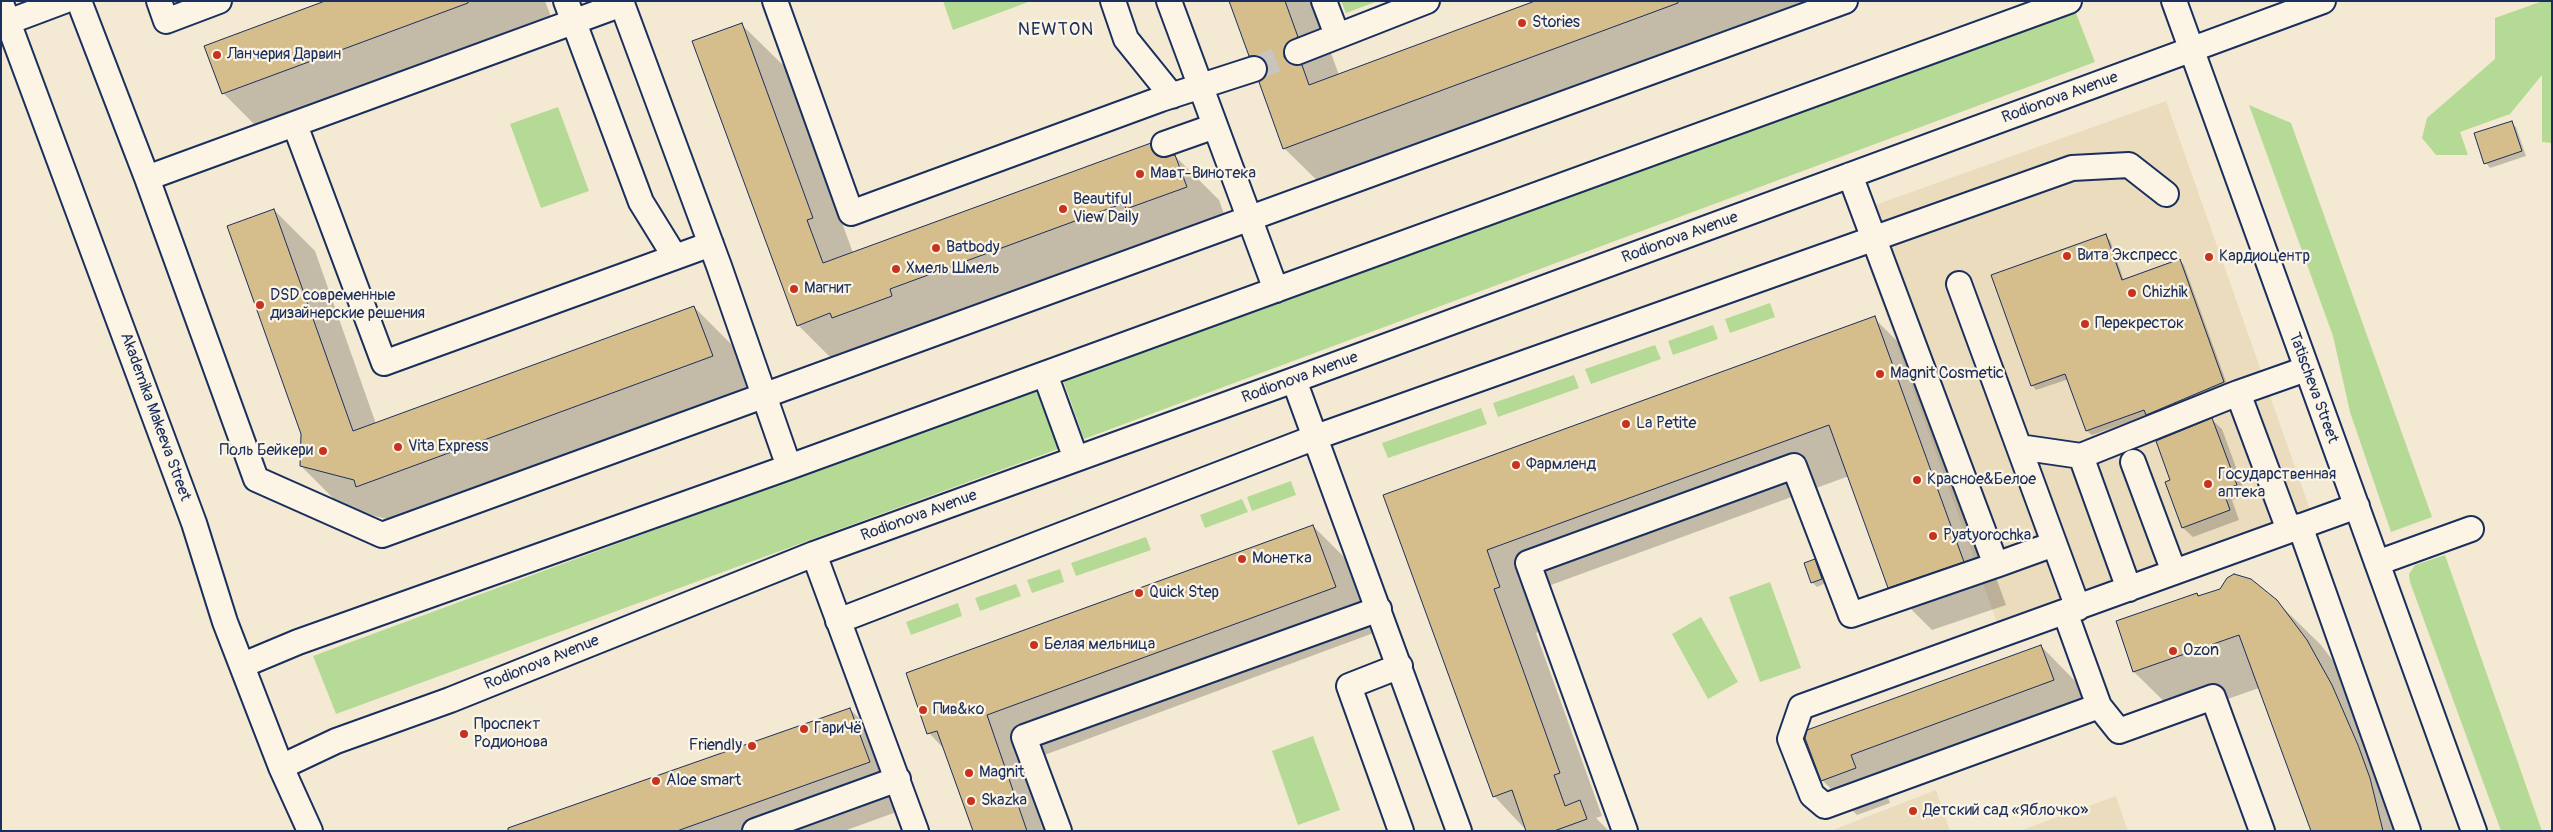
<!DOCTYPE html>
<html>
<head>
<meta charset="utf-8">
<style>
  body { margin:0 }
  #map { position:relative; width:2553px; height:832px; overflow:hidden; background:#f4ead3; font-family:Pangolin,sans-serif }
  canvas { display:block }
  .frame { position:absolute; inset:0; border:2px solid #1b2f5e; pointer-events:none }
</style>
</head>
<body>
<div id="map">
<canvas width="2553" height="832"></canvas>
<div class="frame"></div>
</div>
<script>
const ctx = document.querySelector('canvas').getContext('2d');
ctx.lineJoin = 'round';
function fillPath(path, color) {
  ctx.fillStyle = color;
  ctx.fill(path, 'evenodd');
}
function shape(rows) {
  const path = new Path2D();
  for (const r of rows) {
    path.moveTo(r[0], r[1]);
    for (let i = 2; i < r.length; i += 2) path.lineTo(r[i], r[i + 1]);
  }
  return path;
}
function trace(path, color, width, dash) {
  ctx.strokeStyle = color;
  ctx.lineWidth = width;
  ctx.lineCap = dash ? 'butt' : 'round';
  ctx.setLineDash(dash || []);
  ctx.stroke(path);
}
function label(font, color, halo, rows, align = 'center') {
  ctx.font = font + ' Pangolin,sans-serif';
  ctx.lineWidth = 4.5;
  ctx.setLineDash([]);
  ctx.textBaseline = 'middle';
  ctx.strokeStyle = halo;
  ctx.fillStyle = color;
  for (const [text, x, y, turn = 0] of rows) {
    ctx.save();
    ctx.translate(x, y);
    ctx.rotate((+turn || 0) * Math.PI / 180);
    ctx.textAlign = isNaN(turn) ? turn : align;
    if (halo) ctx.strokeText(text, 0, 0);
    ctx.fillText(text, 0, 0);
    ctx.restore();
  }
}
const built = shape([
  [2166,101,2319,535,2005,645,1850,214],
  [1936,790,1950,831,1830,831],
  [2116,796,2128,831,2019,831]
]);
const green = shape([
  [943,1,1031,1,953,30],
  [1341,1,1378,1,1346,13],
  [2543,1,2552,1,2552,143,2542,142,2542,75,2510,114,2460,132,2468,155,2436,155,2422,138,2427,118,2495,59,2495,18],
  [2074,8,2095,62,1084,439,1063,380],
  [2249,105,2291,123,2432,517,2391,532,2350,412,2333,336],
  [558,107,589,191,541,208,510,124],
  [1770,303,1775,317,1730,333,1725,319],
  [1713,325,1718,339,1673,355,1668,341],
  [1655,345,1661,359,1591,384,1585,369],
  [1574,375,1579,388,1498,417,1493,403],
  [1036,389,1058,449,336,714,313,656],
  [1481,408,1487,424,1388,458,1382,443],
  [1291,481,1296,495,1252,511,1247,497],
  [1242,499,1248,512,1205,528,1200,515],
  [1146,537,1151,550,1076,576,1071,563],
  [2445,555,2542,831,2501,831,2410,582,2409,574,2415,565],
  [1060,569,1064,582,1032,593,1027,580],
  [1770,582,1801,668,1760,682,1729,597],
  [1016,584,1021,596,980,611,975,598],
  [958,603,962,616,911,635,906,622],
  [1701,617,1738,682,1708,699,1672,634],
  [1313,736,1340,810,1298,825,1272,751]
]);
const shadow = shape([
  [329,1,545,1,555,27,264,134,223,93],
  [1230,1,1312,1,1339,75,1538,1,1852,1,1329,192,1284,148,1268,73,1250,55],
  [741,24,786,68,853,253,1150,144,1164,158,1175,156,1219,200,1230,231,842,369,798,325],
  [2511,122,2516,127,2526,156,2490,168,2486,163],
  [274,210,315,251,376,424,694,307,735,348,753,397,390,520,342,507,301,466,302,434],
  [2105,236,2110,240,2124,281,2180,261,2184,265,2228,387,2152,419,2148,415,2092,435,2087,431,2069,379,2036,390,2032,385],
  [1874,318,1917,361,2006,605,1932,630,1889,587,1849,476,1529,593,1543,630,1536,633,1602,816,1596,818,1609,831,1527,831,1494,796,1385,496],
  [2212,420,2222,429,2246,495,2232,500,2239,520,2193,537,2183,528,2172,481],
  [1313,526,1357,570,1379,631,1031,760,1055,831,974,831,945,750,929,733],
  [1815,561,1819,565,1826,583,1817,587,1812,582],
  [2197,594,2200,597,2276,601,2321,645,2351,685,2415,831,2312,831,2259,688,2179,716,2134,672,2117,622],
  [2041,646,2076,682,2089,716,1885,790,1890,803,1857,815,1822,780,1806,738],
  [850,709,894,754,913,806,844,831,505,831]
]);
const building = shape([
  [325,1,468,1,468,3,222,94,204,46,325,1],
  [1229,1,1285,1,1298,37,1286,44,1284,57,1289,63,1302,65,1309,85,1535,1,1678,1,1678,3,1283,149,1259,82,1267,72,1267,64,1257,56,1249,56,1229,1],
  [742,23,813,218,807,220,823,263,1151,143,1155,154,1161,157,1175,155,1187,187,1126,209,1124,203,890,289,892,296,832,318,830,313,797,326,692,41,742,23],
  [2512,121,2522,151,2484,164,2474,133,2512,121],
  [274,209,353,431,694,306,713,356,356,487,354,480,300,466,301,434,227,226,274,209],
  [2106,234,2122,280,2180,259,2224,382,2146,415,2144,410,2086,431,2065,374,2031,386,1991,275,2106,234],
  [1875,316,1964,562,1888,588,1829,425,1487,550,1500,587,1494,589,1560,773,1554,775,1565,806,1580,800,1587,819,1554,831,1526,831,1512,790,1493,797,1383,495,1875,316],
  [2212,418,2237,485,2223,490,2230,510,2182,528,2165,482,2170,480,2156,441,2212,418],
  [1313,525,1336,587,987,715,1027,831,973,831,937,731,927,734,906,673,1313,525],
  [1815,559,1822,579,1811,583,1804,563,1815,559],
  [2234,574,2251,579,2277,600,2307,640,2332,685,2358,745,2370,778,2383,831,2311,831,2239,635,2133,672,2116,621,2197,593,2198,596,2220,589,2227,578,2234,574],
  [2041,645,2054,680,1851,755,1856,768,1821,781,1805,738,1807,730,2041,645],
  [850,708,870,762,677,831,508,831,508,828,850,708]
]);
const minorTunnel = shape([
  [1254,69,1297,52]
]);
const minor = shape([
  [79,1,147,178,256,479,382,535,1845,1],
  [159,1,166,21,219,1],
  [566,1,641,202,675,257],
  [621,1,719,266,789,467],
  [775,1,851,213,1161,99,1254,69],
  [1113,1,1126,39,1172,96],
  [1169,1,1276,290],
  [1324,1,1337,35],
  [2174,1,2474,831],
  [1,3,194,523,225,622,281,767,310,831],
  [8,22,64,1],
  [1297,52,1427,1],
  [295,125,384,363,711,244],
  [1164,144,1215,126],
  [147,178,622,4],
  [1959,284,2078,608],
  [1045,374,1076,459],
  [1294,380,1459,831],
  [2238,393,2306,369],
  [2019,447,2081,456,2238,393,2289,530],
  [2081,456,2129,589],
  [2133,462,2174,572],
  [2300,526,2408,831],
  [814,554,916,831],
  [2377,563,2471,529],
  [1996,565,2054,544],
  [2065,612,2099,706,2119,731,2213,697,2262,831],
  [838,621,1316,437,2072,168,2129,165,2166,194],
  [243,665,298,642,789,467,2069,1],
  [1400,666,1349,686,1401,831],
  [2099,706,1825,806,1812,795,1790,739,1801,707,2357,506],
  [281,767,336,741,450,700,814,554,1294,380,2323,1],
  [755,831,898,779],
  [1059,831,1024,737,1379,609],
  [1625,831,1528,563,1794,466,1851,615,1996,565,1850,175]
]);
const markers = [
  [1522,23,5,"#c8321e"],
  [217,55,5,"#c8321e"],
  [1140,174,5,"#c8321e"],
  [1063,209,5,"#c8321e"],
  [936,248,5,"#c8321e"],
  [2067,256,5,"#c8321e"],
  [2209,257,5,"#c8321e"],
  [896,269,5,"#c8321e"],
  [794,289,5,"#c8321e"],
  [2132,293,5,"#c8321e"],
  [260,305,5,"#c8321e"],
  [2085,324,5,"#c8321e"],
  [1880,374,5,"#c8321e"],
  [1626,424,5,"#c8321e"],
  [398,447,5,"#c8321e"],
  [323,451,5,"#c8321e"],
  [1516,465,5,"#c8321e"],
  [1917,480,5,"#c8321e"],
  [2208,484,5,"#c8321e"],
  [1933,536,5,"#c8321e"],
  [1242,559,5,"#c8321e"],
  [1139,593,5,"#c8321e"],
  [1034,645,5,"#c8321e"],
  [2173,651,5,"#c8321e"],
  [923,710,5,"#c8321e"],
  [804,729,5,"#c8321e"],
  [464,734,5,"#c8321e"],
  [752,746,5,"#c8321e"],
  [969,773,5,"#c8321e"],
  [656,781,5,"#c8321e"],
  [971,801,5,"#c8321e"],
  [1913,811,5,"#c8321e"]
];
const poiNames = [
  ["Stories",1532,23],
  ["Ланчерия Дарвин",227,55],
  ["Мавт-Винотека",1150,174],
  ["Beautiful",1073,200],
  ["View Daily",1073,218],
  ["Batbody",946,248],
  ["Вита Экспресс",2077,256],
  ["Кардиоцентр",2219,257],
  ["Хмель Шмель",906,269],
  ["Магнит",804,289],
  ["Chizhik",2142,293],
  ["DSD современные",270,296],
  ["дизайнерские решения",270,314],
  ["Перекресток",2095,324],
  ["Magnit Cosmetic",1890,374],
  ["La Petite",1636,424],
  ["Vita Express",408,447],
  ["Поль Бейкери",313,451,"right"],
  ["Фармленд",1526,465],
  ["Государственная",2218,475],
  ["аптека",2218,493],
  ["Красное&Белое",1927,480],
  ["Pyatyorochka",1943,536],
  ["Монетка",1252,559],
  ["Quick Step",1149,593],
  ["Белая мельница",1044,645],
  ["Ozon",2183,651],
  ["Пив&ко",933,710],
  ["Проспект",474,725],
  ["Родионова",474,743],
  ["ГариЧё",814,729],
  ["Friendly",742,746,"right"],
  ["Magnit",979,773],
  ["Aloe smart",666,781],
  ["Skazka",981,801],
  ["Детский сад «Яблочко»",1923,811]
];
const streetNames = [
  ["Rodionova Avenue",2060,98,-20],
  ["Rodionova Avenue",1680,238,-20],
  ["Rodionova Avenue",1300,378,-20],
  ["Tatischeva Street",2313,388,70],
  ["Akademika Makeeva Street",155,417,70],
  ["Rodionova Avenue",919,516,-20],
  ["Rodionova Avenue",542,663,-22]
];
const neighbourhoodNames = [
  ["NEWTON",1056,30]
];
fillPath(built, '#ebdcbe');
fillPath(green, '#b5da95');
fillPath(shadow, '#0003');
fillPath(building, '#d5bd8c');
trace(building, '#1b2f5e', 1);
trace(minorTunnel, '#c9c5bc', 24, [24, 12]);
trace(minor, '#1b2f5e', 28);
trace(minor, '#fcf5e5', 24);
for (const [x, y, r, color] of markers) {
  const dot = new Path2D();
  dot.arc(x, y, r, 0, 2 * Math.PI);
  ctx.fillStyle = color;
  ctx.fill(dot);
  trace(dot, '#fcf5e5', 2);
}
label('16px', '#1b2f5e', '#fcf5e5', poiNames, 'left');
label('16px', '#1b2f5e', '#fcf5e5', streetNames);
ctx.letterSpacing = '1px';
label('18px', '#1b2f5e', '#fcf5e5', neighbourhoodNames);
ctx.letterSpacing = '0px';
</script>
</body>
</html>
